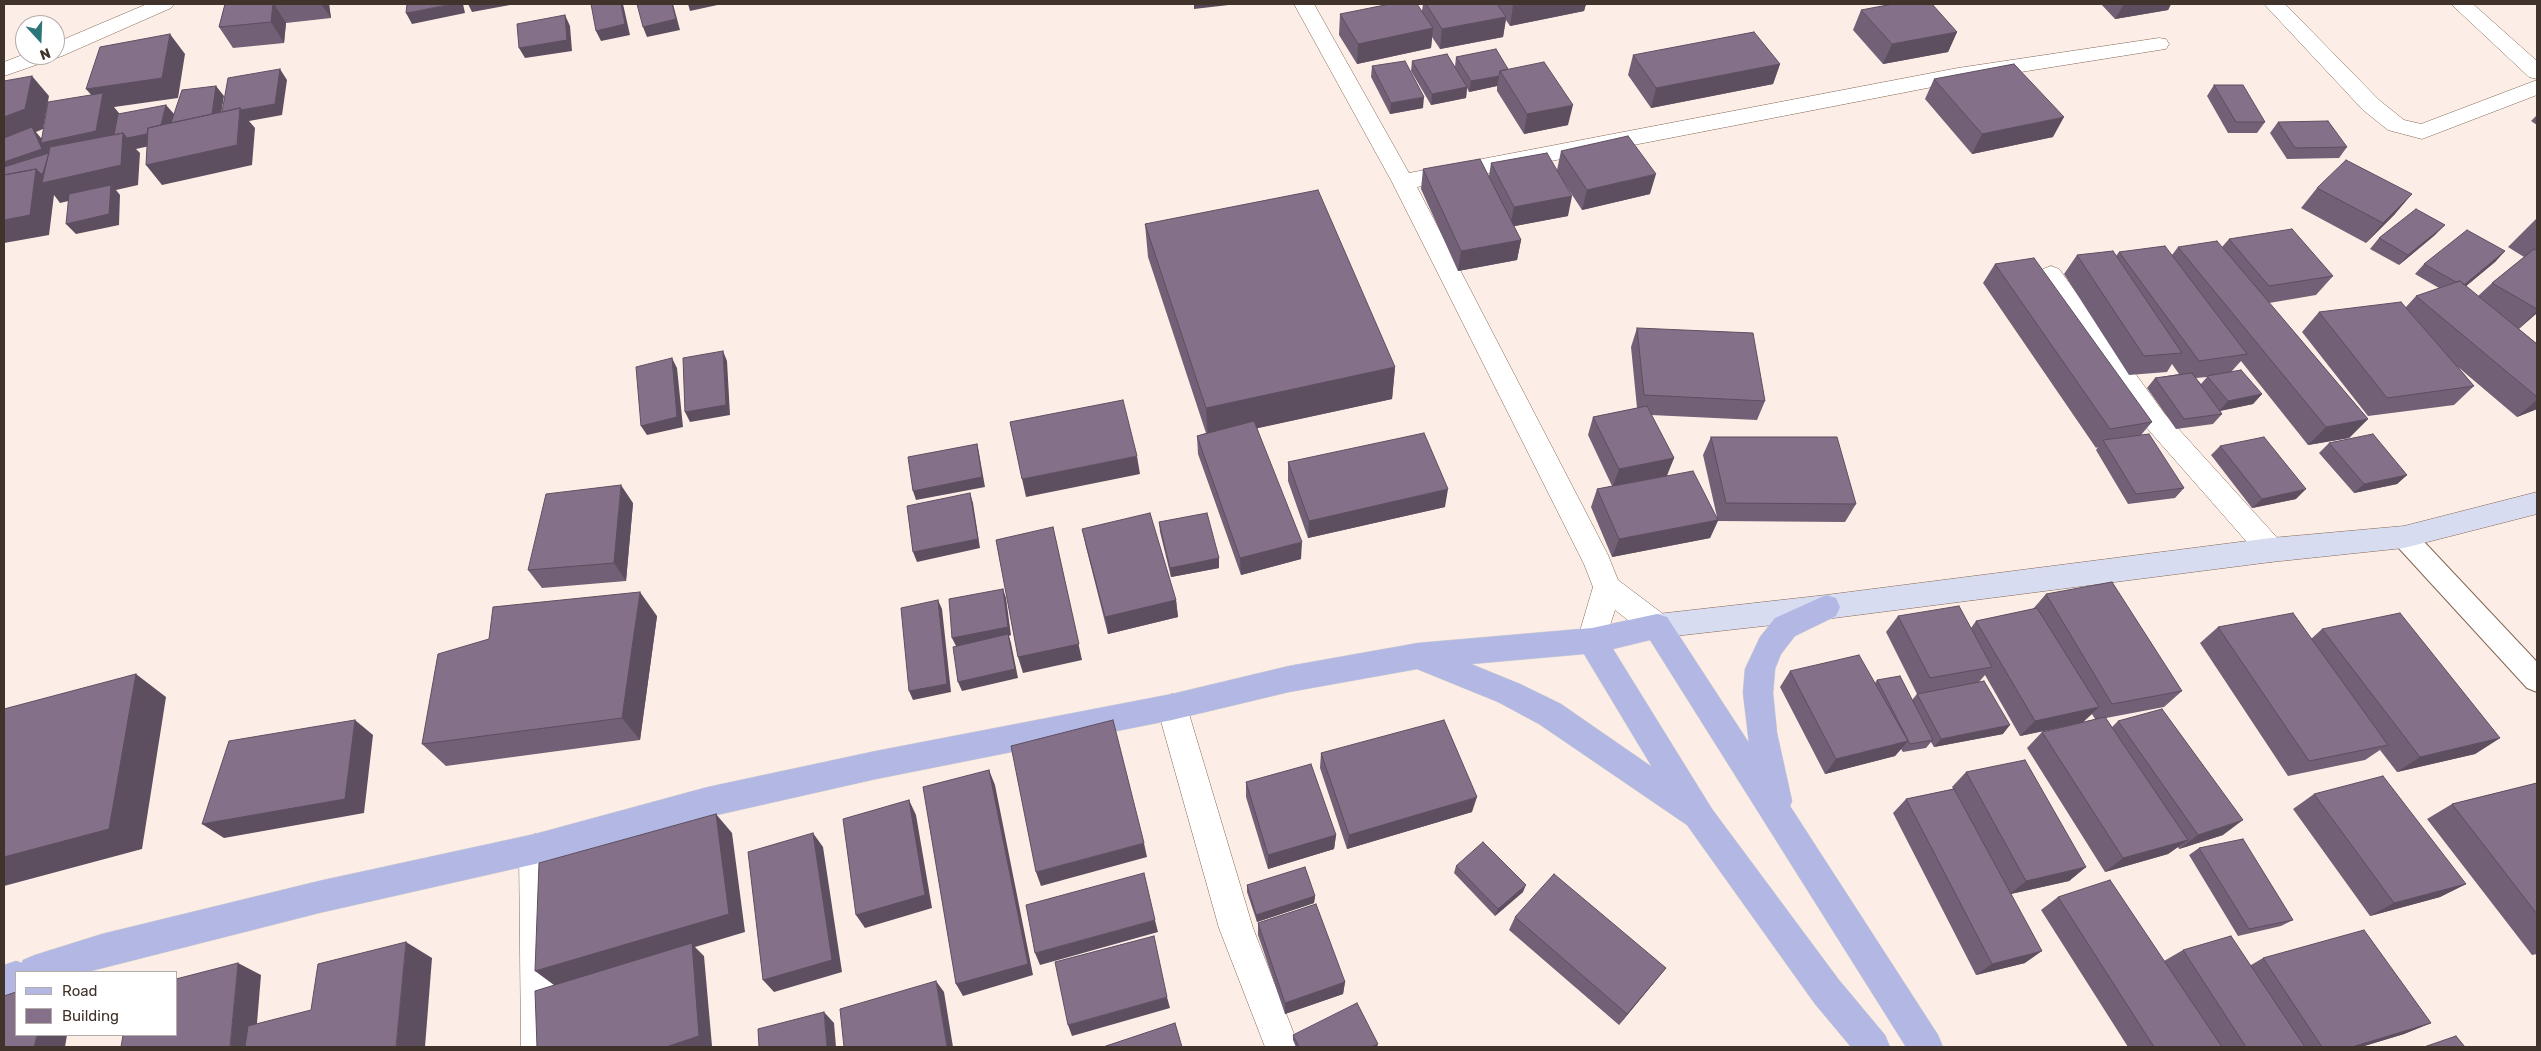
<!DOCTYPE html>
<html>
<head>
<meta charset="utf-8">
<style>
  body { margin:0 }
  #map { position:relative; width:2541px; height:1051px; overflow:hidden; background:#fceee6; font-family:Rubik,sans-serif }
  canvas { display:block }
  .frame { position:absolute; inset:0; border:5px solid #40332b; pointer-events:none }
  .legend { position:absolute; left:15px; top:971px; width:162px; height:65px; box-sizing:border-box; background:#fff; border:1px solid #b3adaa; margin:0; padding:6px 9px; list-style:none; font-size:15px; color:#40332b }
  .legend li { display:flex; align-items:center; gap:10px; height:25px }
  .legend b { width:25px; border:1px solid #b3adaa }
  .north { position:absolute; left:15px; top:15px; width:50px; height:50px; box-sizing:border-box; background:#fff; border:1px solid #b3adaa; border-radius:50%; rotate:160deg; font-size:14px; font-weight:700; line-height:20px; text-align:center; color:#40332b }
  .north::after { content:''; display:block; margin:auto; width:18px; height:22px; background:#2c767a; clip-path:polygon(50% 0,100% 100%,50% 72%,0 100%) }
</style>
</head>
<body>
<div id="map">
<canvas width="2541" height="1051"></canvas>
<div class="frame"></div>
<ul class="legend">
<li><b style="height:6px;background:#b2b8e3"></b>Road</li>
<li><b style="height:14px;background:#857089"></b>Building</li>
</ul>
<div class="north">N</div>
</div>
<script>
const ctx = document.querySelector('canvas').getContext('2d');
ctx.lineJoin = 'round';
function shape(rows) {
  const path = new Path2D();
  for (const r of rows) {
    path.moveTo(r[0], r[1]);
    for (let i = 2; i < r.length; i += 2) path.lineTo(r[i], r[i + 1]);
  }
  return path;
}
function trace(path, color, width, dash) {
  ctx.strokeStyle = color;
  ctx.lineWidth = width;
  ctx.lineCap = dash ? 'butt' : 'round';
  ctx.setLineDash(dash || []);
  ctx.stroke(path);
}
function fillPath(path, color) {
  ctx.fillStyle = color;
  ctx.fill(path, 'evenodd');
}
const service = shape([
  [2404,527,2413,530,2537,662,2537,692,2527,688,2395,544,2391,537,2395,530,2404,527]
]);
const minor = shape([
  [147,4,174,4,171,8,62,56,4,76,4,62,25,54,55,55,55,43,147,4],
  [1294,4,1314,4,1409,173,1958,68,2159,38,2166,39,2169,44,2166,49,2159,50,1958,82,1417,187,1608,555,1618,580,1667,617,1671,626,1667,635,1657,638,1647,635,1615,610,1602,650,1592,654,1582,650,1577,641,1593,587,1584,564,1392,182,1294,4],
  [2264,4,2285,4,2379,100,2404,120,2421,124,2537,80,2537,95,2422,139,2388,130,2363,110,2264,4],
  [2451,4,2473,4,2537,61,2537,79,2529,77,2451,4],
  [2051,266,2059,269,2164,413,2281,542,2285,550,2281,558,2271,562,2261,558,2146,427,2043,281,2039,275,2043,269,2051,266],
  [1172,694,1183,698,1187,707,1253,928,1299,1047,1265,1047,1219,928,1157,707,1161,698,1172,694],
  [535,834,546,838,551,849,555,1047,521,1047,519,849,524,838,535,834]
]);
const secondary = shape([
  [2537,492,2537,514,2404,548,2271,562,1826,619,1657,638,1647,635,1643,626,1647,617,1657,614,1826,595,2271,538,2404,526,2537,492]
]);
const primary = shape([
  [1826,595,1836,598,1840,607,1836,616,1795,636,1781,654,1775,669,1773,693,1777,733,1792,801,1790,806,1938,1035,1943,1047,1906,1047,1650,640,1613,649,1712,809,1839,980,1885,1035,1890,1047,1851,1047,1815,1004,1687,825,1539,724,1498,702,1417,669,1289,692,1172,720,876,779,708,817,535,864,319,913,87,972,16,972,16,995,4,999,4,965,16,961,22,963,23,960,35,955,102,934,319,881,535,834,708,787,876,751,1172,694,1289,666,1418,643,1592,628,1657,614,1667,617,1749,743,1743,693,1745,669,1760,637,1775,618,1826,595],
  [1584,654,1652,767,1561,704,1520,684,1471,664,1584,654]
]);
const wall = shape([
  [225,4,329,4,331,18,286,23,284,43,233,48,219,27],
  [1423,4,1586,4,1584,11,1510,26,1506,20,1503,37,1440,49,1432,37,1431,48,1357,64,1339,35,1340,14,1422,11],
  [2101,4,2171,4,2168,10,2115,19],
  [1861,10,1957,32,1948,52,1883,64,1853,30],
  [1633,55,1780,64,1773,84,1651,108,1628,75],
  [1456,57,1508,69,1568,125,1524,134,1497,91,1497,86,1469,92,1467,88,1466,98,1431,105,1411,71,1412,61,1455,67],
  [1372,66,1423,108,1390,114,1371,77],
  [1934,79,2053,137,1972,154,1925,99],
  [2214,85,2265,122,2257,133,2228,133,2207,96],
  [2537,115,2537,125,2531,121],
  [2278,122,2347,147,2339,158,2287,159,2270,133],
  [1561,151,1650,194,1582,210,1565,184,1568,216,1514,226,1521,240,1517,260,1458,271,1421,189,1423,169,1489,176,1491,163,1557,170],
  [2317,188,2395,214,2366,243,2301,208],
  [2537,218,2537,313,2519,329,2537,344,2537,409,2517,417,2458,367,2474,386,2454,405,2368,416,2302,332,2319,312,2406,307,2416,296,2439,288,2415,274,2424,264,2505,251,2495,262,2466,286,2478,296,2492,283,2524,257,2508,247],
  [1145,224,1395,367,1392,399,1257,428,1301,559,1241,575,1198,454,1197,436,1206,433,1148,257],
  [2435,235,2399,265,2370,249,2379,238],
  [2229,239,2333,276,2316,295,2269,303,2368,419,2349,438,2308,445,2241,361,2231,372,2262,394,2253,404,2220,411,2222,414,2213,424,2176,429,2147,388,2155,378,2179,374,2172,364,2167,372,2129,375,2064,274,2077,255,2116,256,2119,252,2172,255,2178,247,2222,247],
  [2207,377,2201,384,2196,378],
  [1995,264,2152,422,2141,435,2184,488,2175,498,2128,504,2096,450,2098,447,2096,448,1983,283],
  [1637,328,1765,401,1757,420,1651,415,1674,458,1667,476,1717,517,1703,455,1711,437,1856,504,1845,522,1718,521,1710,538,1612,557,1591,507,1597,489,1612,486,1588,435,1593,417,1637,408,1631,347],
  [2329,443,2407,475,2397,484,2354,493,2319,453],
  [2220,446,2296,499,2252,508,2211,455],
  [1288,462,1445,507,1308,538,1288,481],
  [633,503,626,581,542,588,528,570],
  [1159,522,1219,558,1219,568,1171,577,1160,532],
  [1082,529,1176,600,1178,617,1108,634,1086,547],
  [2046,594,2182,691,2164,707,2106,718,2112,727,2118,721,2223,835,2179,849,2178,847,2168,854,2105,872,2027,748,2042,732,2066,726,2020,736,1985,675,1979,682,2003,734,1934,747,1931,742,1926,748,1903,752,1901,749,1895,756,1825,774,1780,687,1790,671,1875,683,1877,680,1912,700,1917,694,1886,632,1898,616,1971,628,1976,621,2033,609],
  [2092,714,2095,719,2083,722],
  [657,616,640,740,446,766,422,744,489,639],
  [2218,627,2311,639,2322,629,2500,738,2475,754,2397,772,2380,750,2365,760,2288,776,2200,643],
  [1321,753,1472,812,1347,849,1320,768],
  [1966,772,2086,867,2069,881,2011,894,2025,963,1976,975,1893,813,1906,799,1953,789,1952,787],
  [1246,782,1336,835,1334,849,1268,869,1246,797],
  [2537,783,2537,954,2532,955,2427,819,2452,804],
  [2314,794,2466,884,2440,897,2370,916,2293,809],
  [2199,848,2293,920,2281,926,2238,936,2189,855],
  [1456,866,1523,892,1495,916,1454,873],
  [1247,885,1315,896,1314,903,1257,922,1247,892],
  [2058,897,2164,961,2183,950,2251,965,2263,958,2431,1023,2404,1034,2361,1047,2128,1047,2041,910],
  [1515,917,1666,968,1657,979,1619,1025,1509,930],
  [1258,923,1345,982,1343,994,1285,1014,1258,935],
  [1293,1035,1377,1047,1296,1047,1293,1040]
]);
const shadedWall = shape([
  [273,4,274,4,286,23,284,43,271,22],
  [321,4,329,4,331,18],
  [453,4,463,4,465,13,412,24,406,13],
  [468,4,510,4,510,5,472,12],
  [621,4,623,4,630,35,601,41,596,31],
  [672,4,673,4,680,30,647,37,643,27],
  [688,4,722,4,690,11],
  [1194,4,1237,4,1194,9],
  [1524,4,1586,4,1584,11,1510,26,1513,6],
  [2124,4,2171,4,2168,10,2115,19],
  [565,15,570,26,572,51,525,58,519,48],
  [1506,17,1503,37,1440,49,1442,29],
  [1433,28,1431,48,1357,64,1358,44],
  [1957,32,1948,52,1883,64,1892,44],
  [170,34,185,54,178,98,114,107,119,113,123,133,166,105,175,115,216,86,224,96,219,127,168,142,136,149,140,153,138,185,116,190,120,195,119,225,76,234,66,224,111,191,60,203,54,195,49,235,4,243,4,220,36,169,47,161,4,176,4,117,32,76,49,96,43,129,36,132,41,138,101,106,86,89],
  [1780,64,1773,84,1651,108,1656,88],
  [280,69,287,80,282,115,249,121,255,128,252,165,162,185,146,165,240,108],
  [1499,76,1497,86,1469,92,1471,81],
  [1467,87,1466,98,1431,105,1432,94],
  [1424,97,1423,108,1390,114,1391,103],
  [1573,105,1568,125,1524,134,1527,114],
  [2064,117,2053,137,1972,154,1982,134],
  [1656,174,1650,194,1582,210,1587,190],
  [2412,194,2395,214,2366,243,2383,223],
  [1572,196,1568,216,1510,227,1514,207],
  [2445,225,2435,235,2399,265,2408,255],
  [1521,240,1517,260,1458,271,1461,251],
  [2505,251,2495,262,2453,297,2463,286],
  [2537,311,2537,313,2518,329],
  [723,351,727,361,730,415,690,422,685,412],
  [672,358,677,368,683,427,647,435,641,426],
  [1395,367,1392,399,1208,439,1206,408],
  [2262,394,2253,404,2219,411,2228,401],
  [2537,400,2537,409,2517,417],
  [2368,419,2349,438,2308,445,2326,427],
  [977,444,979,453,985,487,916,500,913,491],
  [1137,456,1140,474,1026,497,1022,479],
  [1674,458,1666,476,1612,488,1619,469],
  [2407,475,2397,484,2354,493,2364,484],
  [621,485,633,503,626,581,614,563],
  [1448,489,1445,507,1308,538,1309,521],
  [2306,489,2296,499,2252,508,2262,499],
  [970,493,973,503,980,548,917,562,913,552],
  [1718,520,1710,538,1612,557,1619,539],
  [1053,527,1082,660,1023,673,1018,657],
  [1302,542,1301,559,1241,575,1240,558],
  [1219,558,1219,568,1171,577,1170,568],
  [1003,589,1006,598,1011,635,1009,636,1011,643,1018,678,962,691,958,682,956,646,952,638],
  [640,592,657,616,640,740,622,718],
  [938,600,942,609,951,692,913,700,909,691],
  [1176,600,1178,617,1108,634,1105,617],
  [136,674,166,697,142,849,4,886,4,857],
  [2099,707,2082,723,2020,736,2035,721],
  [355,720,373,735,364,813,224,838,202,824],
  [2010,725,2003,734,1934,747,1941,739],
  [2500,738,2475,754,2397,772,2420,757],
  [1908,741,1895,756,1825,774,1836,759],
  [989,770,995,785,1033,975,963,996,956,984],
  [1477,797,1472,812,1347,849,1349,835],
  [909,800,916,815,932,908,865,928,856,915],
  [716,814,732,833,745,932,695,947,704,956,712,1046,709,1047,666,1047,558,988,535,971],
  [2243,820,2223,835,2179,849,2198,835],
  [813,833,823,847,842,972,774,992,763,980],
  [1336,835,1334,849,1268,869,1268,855],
  [2188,840,2168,854,2105,872,2123,858],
  [1144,843,1147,857,1041,886,1036,872],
  [2086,867,2069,881,2010,894,2026,881],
  [2466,884,2440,897,2370,916,2394,903],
  [1526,885,1523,892,1495,916,1498,909],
  [1315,896,1314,903,1257,922,1256,915],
  [1155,920,1158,932,1040,965,1035,953],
  [406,942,432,958,425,1047,396,1047],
  [2042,951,2025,963,1976,975,1992,964],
  [238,963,261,975,255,1047,230,1047],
  [1666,968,1657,979,1619,1025,1627,1014],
  [936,981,944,992,953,1047,947,1047],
  [1345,982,1343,994,1285,1014,1285,1003],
  [1167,997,1170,1008,1072,1036,1068,1025],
  [824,1012,834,1023,836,1047,827,1047],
  [2431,1023,2404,1034,2361,1047,2352,1047],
  [37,1035,67,1035,65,1047,34,1047],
  [1378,1044,1377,1047,1371,1047]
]);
const building = shape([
  [225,4,273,4,271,22,219,27,225,4],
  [407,4,453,4,406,13,407,4],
  [591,4,621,4,625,24,596,31,591,4],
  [637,4,672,4,676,19,643,27,637,4],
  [1390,4,1417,4,1433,28,1358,44,1340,14,1390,4],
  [1426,4,1497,4,1506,17,1442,29,1426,4],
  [1512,4,1524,4,1513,6,1512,4],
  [1893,4,1932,4,1957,32,1892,44,1861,10,1893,4],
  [565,15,567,40,519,48,517,24,565,15],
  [1754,32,1780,64,1656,88,1633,55,1754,32],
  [170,34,162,78,86,89,100,47,170,34],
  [1496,49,1508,69,1500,71,1499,76,1471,81,1456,57,1496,49],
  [1447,54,1467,87,1432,94,1412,61,1447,54],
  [1405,61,1424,97,1391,103,1372,66,1405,61],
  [1544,62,1573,105,1527,114,1500,71,1544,62],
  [2014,64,2064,117,1982,134,1934,79,2014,64],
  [280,69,275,104,241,110,240,108,222,112,228,78,280,69],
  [32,76,25,109,4,117,4,81,32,76],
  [2214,85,2243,85,2265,122,2236,122,2214,85],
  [216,86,212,114,171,123,182,90,216,86],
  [103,93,96,131,41,143,48,102,103,93],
  [166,105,161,125,148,128,147,134,127,138,123,133,114,135,118,114,166,105],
  [240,108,237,145,146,165,148,128,240,108],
  [2328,121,2347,147,2295,148,2278,122,2328,121],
  [32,127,42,149,4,162,4,138,32,127],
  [123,133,121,165,42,183,50,147,123,133],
  [1628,136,1656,174,1587,190,1561,151,1628,136],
  [49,153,43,173,41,174,36,169,4,175,4,167,49,153],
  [1547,153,1572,196,1514,207,1491,163,1547,153],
  [1480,159,1521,240,1461,251,1423,169,1480,159],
  [2346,160,2412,194,2383,223,2317,188,2346,160],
  [36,169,30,215,4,220,4,175,36,169],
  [111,185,109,214,66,224,69,194,111,185],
  [1318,190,1395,367,1206,408,1145,224,1318,190],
  [2416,209,2445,225,2408,255,2379,238,2416,209],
  [2292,229,2333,276,2269,286,2229,239,2292,229],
  [2467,230,2505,251,2464,285,2460,281,2456,282,2424,264,2467,230],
  [2217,241,2368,419,2326,427,2178,247,2217,241],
  [2165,246,2247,354,2199,361,2119,252,2165,246],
  [2534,249,2537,251,2537,309,2492,283,2534,249],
  [2113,251,2182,353,2144,356,2077,255,2113,251],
  [2034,258,2152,422,2110,429,1995,264,2034,258],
  [2460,281,2537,344,2537,397,2416,296,2460,281],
  [2401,302,2474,386,2387,398,2319,312,2401,302],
  [1637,328,1753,333,1765,401,1644,395,1637,328],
  [723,351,726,405,685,412,683,358,723,351],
  [672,358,677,417,641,426,636,367,672,358],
  [2241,370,2262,394,2228,401,2207,376,2241,370],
  [2192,373,2222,414,2184,419,2155,378,2192,373],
  [1123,400,1137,456,1022,479,1010,422,1123,400],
  [1647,406,1674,458,1619,469,1593,417,1647,406],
  [1254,421,1302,542,1240,558,1197,436,1254,421],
  [1424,433,1448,489,1309,521,1288,462,1424,433],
  [2149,434,2184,488,2136,494,2103,440,2149,434],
  [2373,434,2407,475,2364,484,2329,443,2373,434],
  [1711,437,1837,437,1856,504,1726,503,1711,437],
  [2264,437,2306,489,2262,499,2220,446,2264,437],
  [977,444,982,477,913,491,908,457,977,444],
  [1693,471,1718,520,1619,539,1597,489,1693,471],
  [621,485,614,563,528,570,546,494,621,485],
  [970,493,978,539,913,552,907,506,970,493],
  [1150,513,1176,600,1105,617,1082,529,1150,513],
  [1207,513,1219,558,1170,568,1159,522,1207,513],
  [1053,527,1079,644,1018,657,996,540,1053,527],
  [2112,582,2182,691,2112,704,2046,594,2112,582],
  [1003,589,1008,627,952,638,949,599,1003,589],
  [640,592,622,718,422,744,438,654,489,639,493,607,640,592],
  [938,600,947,684,909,691,901,608,938,600],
  [1959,606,1992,667,1930,678,1898,616,1959,606],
  [2037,608,2099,707,2035,721,1976,621,2037,608],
  [2293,613,2388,745,2309,761,2218,627,2293,613],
  [2400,613,2500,738,2420,757,2322,629,2400,613],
  [1008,634,1015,669,958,682,953,647,1008,634],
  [1859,655,1908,741,1836,759,1790,671,1859,655],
  [136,674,109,829,4,857,4,709,136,674],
  [1900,676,1933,740,1910,744,1877,680,1900,676],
  [1984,681,2010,725,1941,739,1917,694,1984,681],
  [2162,709,2243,820,2198,835,2118,721,2162,709],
  [2105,717,2188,840,2123,858,2042,732,2105,717],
  [355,720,345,799,202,824,229,741,355,720],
  [1113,720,1144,843,1036,872,1011,746,1113,720],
  [1444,720,1477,797,1349,835,1321,753,1444,720],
  [2025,760,2086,867,2026,881,1966,772,2025,760],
  [1311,764,1336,835,1268,855,1246,782,1311,764],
  [989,770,1028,964,956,984,923,787,989,770],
  [2383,776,2466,884,2394,903,2314,794,2383,776],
  [2537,783,2537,914,2452,804,2537,783],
  [1954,789,2042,951,1992,964,1906,799,1954,789],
  [909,800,925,895,856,915,843,819,909,800],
  [716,814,729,914,535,971,539,863,716,814],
  [813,833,832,960,763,980,748,852,813,833],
  [2243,839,2293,920,2249,929,2199,848,2243,839],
  [1483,842,1526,885,1498,909,1456,866,1483,842],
  [1305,867,1315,896,1256,915,1247,885,1305,867],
  [1144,873,1155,920,1035,953,1026,905,1144,873],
  [1554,874,1666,968,1627,1014,1515,917,1554,874],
  [2110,880,2222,1047,2154,1047,2058,897,2110,880],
  [1316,904,1345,982,1285,1003,1258,923,1316,904],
  [2364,930,2431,1023,2352,1047,2322,1047,2263,958,2364,930],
  [1154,936,1167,997,1068,1025,1055,962,1154,936],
  [2231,936,2305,1047,2246,1047,2183,950,2231,936],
  [406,942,396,1047,245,1047,248,1026,311,1010,318,964,406,942],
  [692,943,699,1036,666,1047,537,1047,535,991,692,943],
  [238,963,230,1047,121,1047,123,1035,176,1035,176,979,238,963],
  [936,981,947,1047,844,1047,840,1009,936,981],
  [16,992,16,1035,37,1035,34,1047,4,1047,4,996,16,992],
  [1357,1003,1378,1044,1371,1047,1299,1047,1293,1035,1357,1003],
  [824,1012,827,1047,759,1047,758,1029,824,1012],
  [1175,1023,1182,1047,1103,1047,1175,1023],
  [2456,1036,2465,1047,2424,1047,2456,1036]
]);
trace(service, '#836654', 2);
trace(minor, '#836654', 1);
trace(secondary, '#836654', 1);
trace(primary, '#d1cecc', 1);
fillPath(service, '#fff');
fillPath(minor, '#fff');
fillPath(secondary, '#d8dcf1');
fillPath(primary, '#b2b8e3');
fillPath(wall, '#726076');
fillPath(shadedWall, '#5d4e60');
fillPath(building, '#857089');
trace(building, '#5d4e60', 1);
</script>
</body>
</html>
